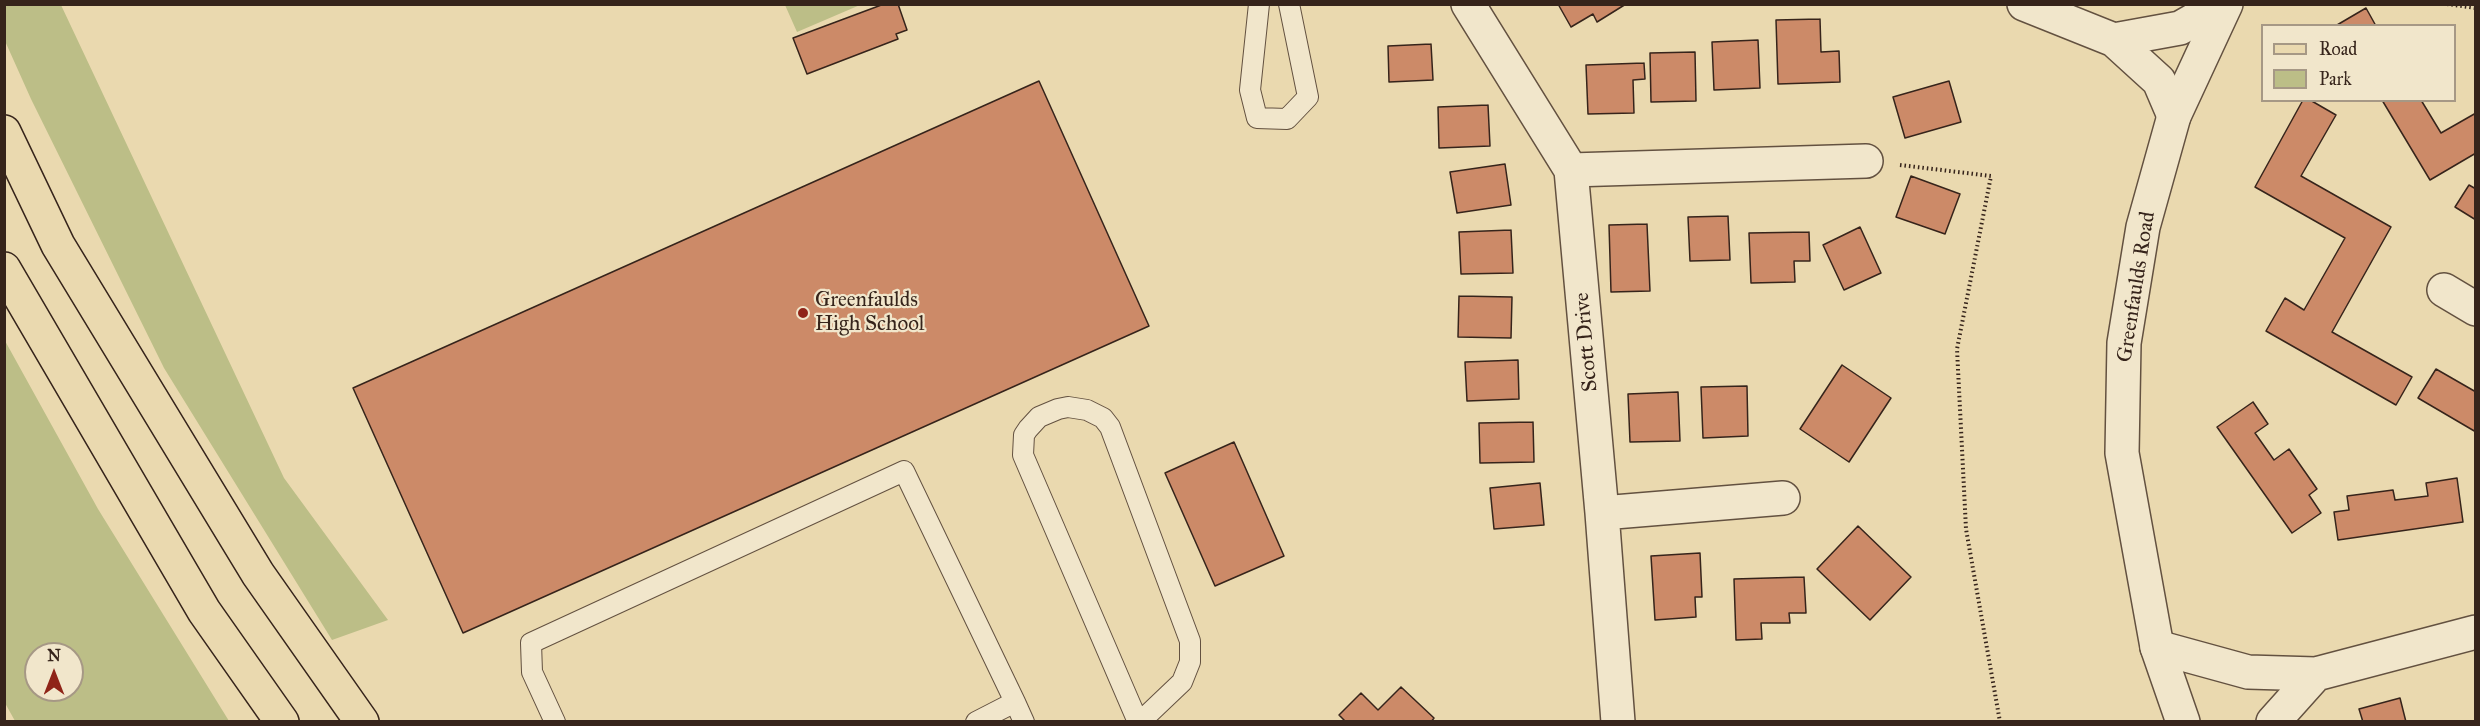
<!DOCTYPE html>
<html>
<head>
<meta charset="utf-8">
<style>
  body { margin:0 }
  #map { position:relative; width:2480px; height:726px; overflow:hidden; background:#ead9af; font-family:"IM FELL Great Primer",serif }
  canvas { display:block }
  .frame { position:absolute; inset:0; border:6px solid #36241b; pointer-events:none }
  .legend { position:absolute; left:2261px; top:24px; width:195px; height:78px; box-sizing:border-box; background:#f1e6cb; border:2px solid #a69885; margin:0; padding:8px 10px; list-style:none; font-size:18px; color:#36241b }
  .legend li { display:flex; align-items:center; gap:12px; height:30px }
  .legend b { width:30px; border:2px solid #a69885 }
  .north { position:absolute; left:24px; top:642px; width:60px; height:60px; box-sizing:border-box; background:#f1e6cb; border:2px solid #a69885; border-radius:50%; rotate:0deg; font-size:16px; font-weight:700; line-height:24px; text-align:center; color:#36241b }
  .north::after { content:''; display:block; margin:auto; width:21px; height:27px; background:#8f2418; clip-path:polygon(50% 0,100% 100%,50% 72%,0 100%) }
</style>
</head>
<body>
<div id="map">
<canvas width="2480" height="726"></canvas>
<div class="frame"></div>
<ul class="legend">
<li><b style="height:8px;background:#ead9af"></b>Road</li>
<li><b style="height:16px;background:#bcbe87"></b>Park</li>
</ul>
<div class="north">N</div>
</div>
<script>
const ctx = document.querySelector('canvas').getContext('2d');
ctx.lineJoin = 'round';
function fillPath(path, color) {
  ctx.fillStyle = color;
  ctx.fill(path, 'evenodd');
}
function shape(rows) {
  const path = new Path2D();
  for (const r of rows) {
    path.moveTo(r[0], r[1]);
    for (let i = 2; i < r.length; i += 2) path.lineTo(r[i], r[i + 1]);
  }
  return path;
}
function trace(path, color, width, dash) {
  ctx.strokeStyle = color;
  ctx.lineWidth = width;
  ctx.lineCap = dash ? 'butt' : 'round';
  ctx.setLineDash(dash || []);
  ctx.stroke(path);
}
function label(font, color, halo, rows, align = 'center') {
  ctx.font = font + ' "IM FELL Great Primer",serif';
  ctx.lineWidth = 4.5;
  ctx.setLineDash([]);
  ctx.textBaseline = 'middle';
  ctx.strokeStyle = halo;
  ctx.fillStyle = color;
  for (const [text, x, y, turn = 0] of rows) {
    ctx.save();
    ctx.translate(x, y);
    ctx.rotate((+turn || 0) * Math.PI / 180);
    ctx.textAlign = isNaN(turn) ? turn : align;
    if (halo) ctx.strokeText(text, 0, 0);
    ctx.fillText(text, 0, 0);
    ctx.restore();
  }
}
const green = shape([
  [4,5,61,5,284,478,388,620,332,640,164,368,31,99,5,41],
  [785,5,860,5,797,32],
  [4,339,98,509,229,721,15,721,5,703],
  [36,654,72,654,72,690,36,690]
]);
const building = shape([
  [884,4,898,4,907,30,896,34,898,39,807,74,793,38,884,4],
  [1558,4,1626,4,1597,22,1593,14,1571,27,1558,4],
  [2366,8,2376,26,2337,26,2337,25,2366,8],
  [1820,19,1821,52,1839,51,1840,82,1778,84,1776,20,1820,19],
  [1758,40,1760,88,1714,90,1712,42,1758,40],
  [1431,44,1433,80,1389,82,1388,46,1431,44],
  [1695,52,1696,101,1651,102,1650,53,1695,52],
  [1644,63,1645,79,1633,80,1634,113,1588,114,1586,65,1644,63],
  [1039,81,1149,326,463,633,353,388,1039,81],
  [1949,81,1961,122,1905,138,1893,97,1949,81],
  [2303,100,2310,100,2336,115,2301,176,2391,227,2332,332,2412,377,2396,405,2266,331,2285,298,2304,310,2345,238,2255,187,2303,100],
  [2382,100,2421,100,2441,133,2476,113,2476,153,2430,180,2382,100],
  [1488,105,1490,146,1439,148,1438,107,1488,105],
  [1505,164,1511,205,1457,213,1450,172,1505,164],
  [1911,176,1960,194,1945,234,1896,217,1911,176],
  [2469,185,2476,189,2476,220,2455,207,2469,185],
  [1728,216,1730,260,1690,261,1688,217,1728,216],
  [1647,224,1650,291,1611,292,1609,225,1647,224],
  [1860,227,1881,273,1844,290,1823,245,1860,227],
  [1511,230,1513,273,1461,274,1459,232,1511,230],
  [1809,232,1810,261,1794,261,1795,282,1751,283,1749,233,1809,232],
  [1459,296,1512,297,1511,338,1458,337,1459,296],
  [1518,360,1519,399,1467,401,1465,362,1518,360],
  [1842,365,1891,398,1849,462,1800,429,1842,365],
  [2436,369,2476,392,2476,432,2418,398,2436,369],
  [1747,386,1748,436,1703,438,1701,387,1747,386],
  [1678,392,1680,441,1630,442,1628,394,1678,392],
  [2253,402,2268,424,2255,433,2274,460,2289,449,2317,489,2309,495,2321,513,2292,533,2217,427,2253,402],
  [1533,422,1534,462,1480,463,1479,423,1533,422],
  [1234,442,1284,556,1215,586,1165,473,1234,442],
  [2457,478,2463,522,2338,540,2334,512,2349,510,2347,496,2393,490,2395,500,2428,496,2426,483,2457,478],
  [1540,483,1544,525,1494,529,1490,488,1540,483],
  [1858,526,1911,577,1870,620,1817,569,1858,526],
  [1700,553,1702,597,1695,597,1696,617,1655,620,1651,556,1700,553],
  [1804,577,1806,613,1789,613,1790,623,1761,623,1762,639,1736,640,1734,579,1804,577],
  [1401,687,1434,718,1431,722,1346,722,1339,715,1361,693,1378,710,1401,687],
  [2400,698,2406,722,2363,722,2359,709,2400,698]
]);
const path = shape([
  [2447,4,2476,8],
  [1900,165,1991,176,1957,349,1966,529,2000,722]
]);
const service = shape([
  [1259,4,1250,90,1257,118,1287,119,1308,97,1289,4],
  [1015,702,1024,722],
  [555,722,532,672,531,643,904,471,1015,702,976,722],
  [1138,722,1023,455,1024,435,1028,429,1039,417,1058,409,1068,407,1087,410,1103,418,1110,427,1190,641,1190,662,1182,682,1140,722]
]);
const minor = shape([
  [1468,4,1571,170,1602,513,1618,722],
  [2024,4,2114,40,2159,81,2174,116],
  [2114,40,2180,28,2222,4],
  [1571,170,1866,161],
  [2444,290,2476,309],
  [1602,513,1783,498],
  [2157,647,2248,672,2316,674,2476,632],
  [2273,722,2316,674]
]);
const tertiary = shape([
  [2183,722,2157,647,2122,453,2124,343,2143,227,2174,116,2226,4]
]);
const primary = shape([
  [4,132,58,245,258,574,362,722],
  [4,269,204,611,282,722]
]);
const markers = [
  [803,313,6,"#8f2418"]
];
const streetNames = [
  ["Greenfaulds Road",2137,287,-81],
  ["Scott Drive",1587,342,-95]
];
const poiNames = [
  ["Greenfaulds",815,301],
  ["High School",815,325]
];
fillPath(green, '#bcbe87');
fillPath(building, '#cc8a68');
trace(building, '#36241b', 1.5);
trace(service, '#635140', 22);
trace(minor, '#635140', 36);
trace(tertiary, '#635140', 36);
trace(primary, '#36241b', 36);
trace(path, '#36241b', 4, [1.5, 3]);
trace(service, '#f1e6cb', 20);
trace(minor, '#f1e6cb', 33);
trace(tertiary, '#f1e6cb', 33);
trace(primary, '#ead9af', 33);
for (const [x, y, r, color] of markers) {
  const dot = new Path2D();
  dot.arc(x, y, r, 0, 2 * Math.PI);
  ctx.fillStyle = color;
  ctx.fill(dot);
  trace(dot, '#f1e6cb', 2);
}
label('21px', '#36241b', '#f1e6cb', streetNames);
label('21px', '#36241b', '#f1e6cb', poiNames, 'left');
</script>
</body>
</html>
